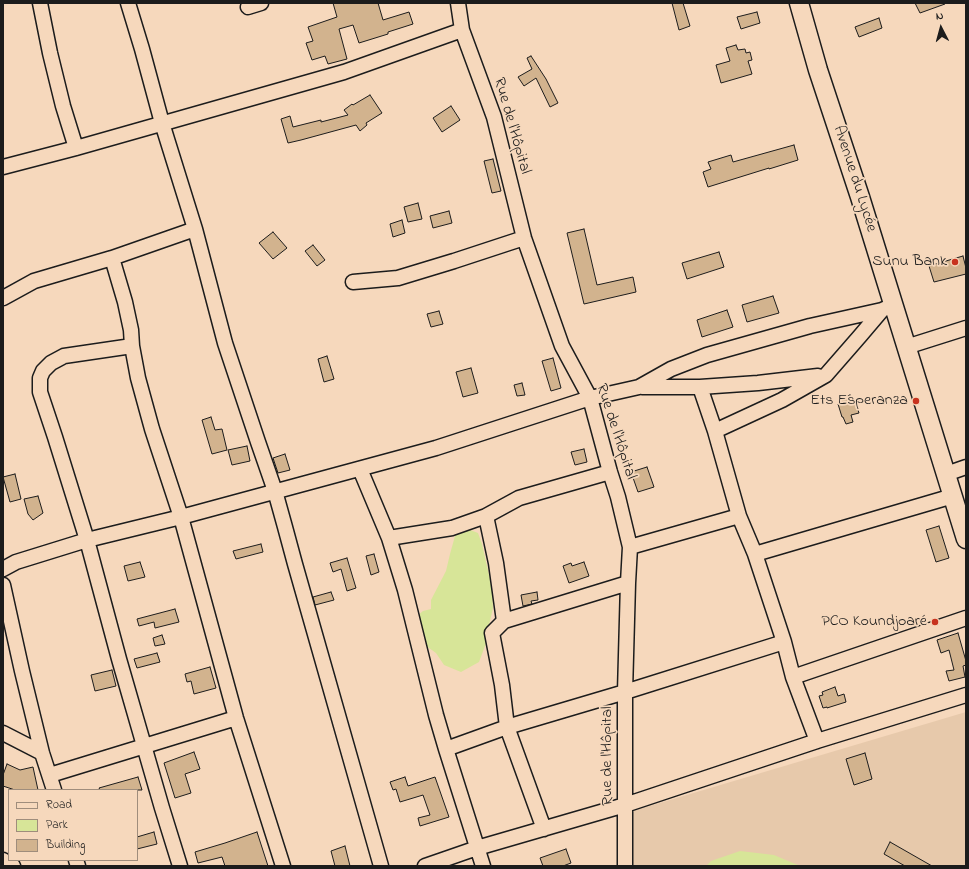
<!DOCTYPE html>
<html>
<head>
<meta charset="utf-8">
<style>
  body { margin:0 }
  #map { position:relative; width:969px; height:869px; overflow:hidden; background:#f6d8bc; font-family:"Indie Flower",sans-serif }
  canvas { display:block }
  .frame { position:absolute; inset:0; border:4px solid #1c1c1c; pointer-events:none }
  .legend { position:absolute; left:8px; top:789px; width:130px; height:72px; box-sizing:border-box; background:#f6d8bc; border:1px solid #9f8d7c; margin:0; padding:5px 7px; list-style:none; font-size:12px; color:#1c1c1c }
  .legend li { display:flex; align-items:center; gap:8px; height:20px }
  .legend b { width:20px; border:1px solid #9f8d7c }
  .north { position:absolute; left:921px; top:8px; width:40px; height:40px; -webkit-text-stroke:3px #f6d8bc; paint-order:stroke; rotate:354deg; font-size:11px; font-weight:700; line-height:16px; text-align:center; color:#1c1c1c }
  .north::after { content:''; display:block; margin:auto; width:14px; height:18px; background:#1c1c1c; clip-path:polygon(50% 0,100% 100%,50% 72%,0 100%) }
</style>
</head>
<body>
<div id="map">
<canvas width="969" height="869"></canvas>
<div class="frame"></div>
<ul class="legend">
<li><b style="height:5px;background:#f6d8bc"></b>Road</li>
<li><b style="height:11px;background:#d7e598"></b>Park</li>
<li><b style="height:11px;background:#d2b38e"></b>Building</li>
</ul>
<div class="north">N</div>
</div>
<script>
const ctx = document.querySelector('canvas').getContext('2d');
ctx.lineJoin = 'round';
function fillPath(path, color) {
  ctx.fillStyle = color;
  ctx.fill(path, 'evenodd');
}
function shape(rows) {
  const path = new Path2D();
  for (const r of rows) {
    path.moveTo(r[0], r[1]);
    for (let i = 2; i < r.length; i += 2) path.lineTo(r[i], r[i + 1]);
  }
  return path;
}
function trace(path, color, width, dash) {
  ctx.strokeStyle = color;
  ctx.lineWidth = width;
  ctx.lineCap = dash ? 'butt' : 'round';
  ctx.setLineDash(dash || []);
  ctx.stroke(path);
}
function label(font, color, halo, rows, align = 'center') {
  ctx.font = font + ' "Indie Flower",sans-serif';
  ctx.lineWidth = 3.5;
  ctx.setLineDash([]);
  ctx.textBaseline = 'middle';
  ctx.strokeStyle = halo;
  ctx.fillStyle = color;
  for (const [text, x, y, turn = 0] of rows) {
    ctx.save();
    ctx.translate(x, y);
    ctx.rotate((+turn || 0) * Math.PI / 180);
    ctx.textAlign = isNaN(turn) ? turn : align;
    if (halo) ctx.strokeText(text, 0, 0);
    ctx.fillText(text, 0, 0);
    ctx.restore();
  }
}
const built = shape([
  [966,712,966,866,632,866,631,814,633,811]
]);
const green = shape([
  [465,528,478,533,482,544,492,588,493,608,489,625,488,638,479,662,461,672,444,665,436,653,429,648,425,645,417,616,423,611,431,609,431,600,446,571,450,554,455,536],
  [740,851,774,855,800,866,706,866,711,861]
]);
const building = shape([
  [333,3,378,3,383,20,409,12,413,24,388,32,388,34,359,43,353,25,339,29,347,59,328,64,325,56,312,60,306,43,313,41,308,27,337,17,333,3],
  [672,3,683,3,690,26,679,30,672,3],
  [915,3,945,3,945,4,920,13,915,3],
  [757,12,760,23,741,29,737,17,757,12],
  [879,18,882,28,859,37,855,27,879,18],
  [736,45,738,50,745,49,746,53,750,52,752,60,748,61,752,74,721,83,716,65,730,61,726,48,736,45],
  [531,56,546,79,558,103,550,107,536,78,524,86,518,77,532,69,527,58,531,56],
  [370,95,382,113,366,123,367,125,360,131,356,125,301,140,288,143,281,119,290,116,293,127,321,120,321,122,348,115,344,110,352,104,353,105,370,95],
  [451,106,460,120,442,132,433,118,451,106],
  [794,145,798,160,769,169,769,168,708,187,703,172,711,169,708,162,731,155,733,162,794,145],
  [493,159,501,191,492,193,484,161,493,159],
  [418,203,422,219,408,222,404,207,418,203],
  [449,211,452,223,433,228,430,216,449,211],
  [402,220,405,233,393,237,390,224,402,220],
  [584,229,597,285,633,277,636,292,584,304,567,233,584,229],
  [273,232,287,248,273,259,259,243,273,232],
  [313,245,325,260,317,266,305,251,313,245],
  [719,252,724,267,687,279,682,263,719,252],
  [963,256,966,268,966,274,934,282,929,266,963,256],
  [773,296,779,313,747,322,742,305,773,296],
  [727,310,733,327,702,337,697,320,727,310],
  [439,311,443,324,431,327,427,314,439,311],
  [327,356,334,379,324,382,318,359,327,356],
  [553,358,561,388,551,391,542,361,553,358],
  [471,368,478,393,463,397,456,372,471,368],
  [522,383,525,395,517,396,514,385,522,383],
  [850,395,851,400,854,399,859,413,851,415,853,422,846,424,843,417,842,417,838,404,840,403,839,399,850,395],
  [211,417,215,430,222,429,227,450,212,454,202,420,211,417],
  [247,446,250,461,232,465,228,450,247,446],
  [584,449,587,462,575,465,571,452,584,449],
  [285,454,290,470,278,473,273,458,285,454],
  [647,467,654,487,638,492,631,472,647,467],
  [15,474,21,499,10,502,3,477,15,474],
  [38,496,43,513,33,520,28,514,24,499,38,496],
  [939,526,949,558,936,562,926,530,939,526],
  [261,544,263,552,236,559,233,551,261,544],
  [374,554,379,572,371,575,366,556,374,554],
  [347,558,356,588,347,591,341,569,333,572,330,563,347,558],
  [140,562,145,577,128,581,124,566,140,562],
  [584,562,589,576,569,583,563,566,571,563,572,566,584,562],
  [331,592,334,600,315,605,313,597,331,592],
  [537,592,538,600,531,601,532,604,523,606,521,595,537,592],
  [175,609,179,622,155,628,154,622,139,626,137,619,175,609],
  [958,633,966,661,966,665,963,666,965,677,949,681,946,671,954,670,949,650,941,653,937,640,958,633],
  [162,635,165,644,155,646,153,638,162,635],
  [157,653,160,662,137,668,134,659,157,653],
  [210,667,216,688,194,694,191,681,187,682,185,674,210,667],
  [112,670,116,686,95,691,91,675,112,670],
  [835,687,838,696,844,694,846,702,827,708,827,707,823,708,819,696,823,695,822,692,835,687],
  [194,752,200,769,185,774,191,793,175,798,164,763,194,752],
  [865,753,872,779,854,785,846,759,865,753],
  [7,764,20,770,33,767,38,790,15,790,3,786,3,775,7,764],
  [138,777,142,790,100,790,99,788,138,777],
  [405,777,408,786,435,777,449,817,420,826,418,818,430,815,423,795,400,802,396,789,393,790,390,782,405,777],
  [154,832,157,844,137,849,137,837,154,832],
  [257,832,268,866,225,866,222,857,198,863,195,852,225,843,257,832],
  [890,842,932,866,905,866,884,854,890,842],
  [345,846,350,866,335,866,331,851,345,846],
  [566,849,571,863,563,866,543,866,540,858,566,849]
]);
const minor = shape([
  [40,3,50,53,63,106,76,148],
  [128,3,142,49,162,123,195,229,225,343,258,442,275,491,285,527,295,564,381,866],
  [458,3,462,30,494,117,524,238,562,346,590,398,610,472,618,497,630,547,628,583,625,692,625,866],
  [248,7,261,3],
  [3,167,76,148,344,72,462,30],
  [112,258,125,302,131,330,132,346,138,378,152,429,181,517,236,718,283,866],
  [353,282,398,278,454,261,524,238],
  [3,298,34,281,112,258,195,229],
  [132,346,64,356,51,363,43,371,40,378,40,392,55,437,87,540,119,659,162,808,180,866],
  [906,347,966,328],
  [642,387,700,387,758,383,818,376],
  [700,387,715,431,739,516,755,554,784,642,793,677,817,741],
  [715,431,782,400,826,375,860,336,882,310],
  [360,469,389,538,405,590,436,715,446,749,483,866],
  [946,474,966,467],
  [486,516,496,563,504,621,492,633,502,685,507,727,544,829],
  [389,538,452,528,486,516,519,498,610,472],
  [630,547,739,516],
  [755,554,953,496],
  [3,569,16,562,87,540,181,517,436,448,590,398,639,387,671,369,707,355,810,326,882,310,893,305],
  [3,585,22,671,42,753,54,790],
  [504,621,628,583],
  [793,677,966,618],
  [3,733,42,753],
  [446,749,507,727,625,692,784,642],
  [50,775,236,718],
  [3,860,13,866],
  [76,860,78,866],
  [425,866,477,848,625,805,817,741,966,695]
]);
const major = shape([
  [799,3,818,70,860,197,966,539]
]);
const markers = [
  [955,262,4,"#c8321e"],
  [916,401,4,"#c8321e"],
  [935,622,4,"#c8321e"]
];
const streetNames = [
  ["Rue de l'Hôpital",511,126,74],
  ["Avenue du Lycée",854,179,72],
  ["Rue de l'Hôpital",615,432,72],
  ["Rue de l'Hôpital",608,756,-90]
];
const poiNames = [
  ["Sunu Bank",947,262],
  ["Ets Esperanza",908,401],
  ["PCO Koundjoaré",927,622]
];
fillPath(built, '#e7c9ab');
fillPath(green, '#d7e598');
fillPath(building, '#d2b38e');
trace(building, '#1c1c1c', 1);
trace(minor, '#1c1c1c', 17);
trace(major, '#1c1c1c', 21);
trace(minor, '#f6d8bc', 14);
trace(major, '#f6d8bc', 18);
for (const [x, y, r, color] of markers) {
  const dot = new Path2D();
  dot.arc(x, y, r, 0, 2 * Math.PI);
  ctx.fillStyle = color;
  ctx.fill(dot);
  trace(dot, '#f6d8bc', 1.5);
}
label('16px', '#1c1c1c', '#f6d8bc', streetNames);
label('16px', '#1c1c1c', '#f6d8bc', poiNames, 'right');
</script>
</body>
</html>
